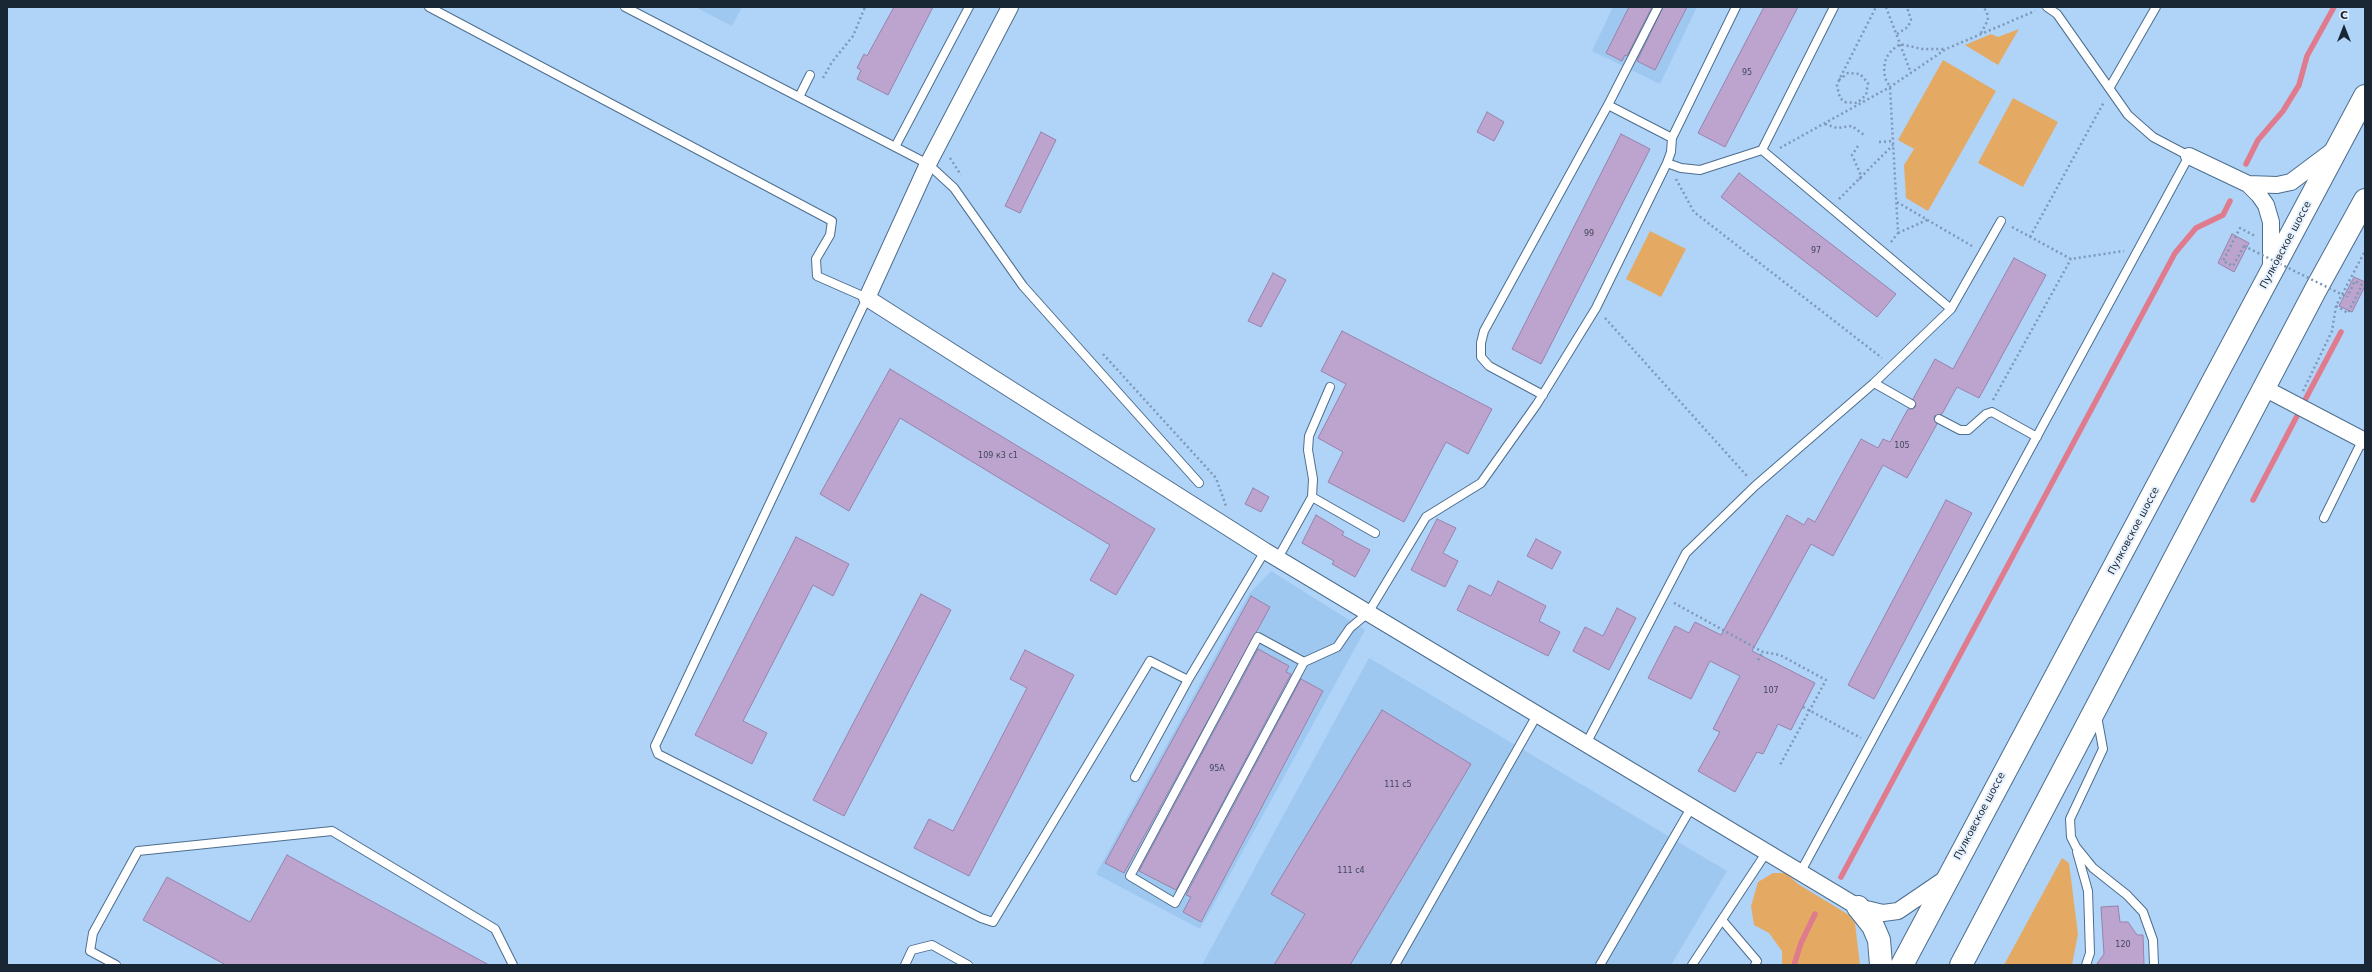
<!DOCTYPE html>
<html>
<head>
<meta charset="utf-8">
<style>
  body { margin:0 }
  #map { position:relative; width:2372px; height:972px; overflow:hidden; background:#b0d3f8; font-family:"DejaVu Sans",sans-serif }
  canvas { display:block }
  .frame { position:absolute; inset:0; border:8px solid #192735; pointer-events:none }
  .north { position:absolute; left:2324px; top:8px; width:40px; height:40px; -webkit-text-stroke:3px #e7f1fd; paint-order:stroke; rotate:0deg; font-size:11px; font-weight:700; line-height:16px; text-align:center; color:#192735 }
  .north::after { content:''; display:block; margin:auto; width:14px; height:18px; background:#192735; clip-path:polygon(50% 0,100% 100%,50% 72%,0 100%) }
</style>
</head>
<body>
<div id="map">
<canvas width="2372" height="972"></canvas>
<div class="frame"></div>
<div class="north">С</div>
</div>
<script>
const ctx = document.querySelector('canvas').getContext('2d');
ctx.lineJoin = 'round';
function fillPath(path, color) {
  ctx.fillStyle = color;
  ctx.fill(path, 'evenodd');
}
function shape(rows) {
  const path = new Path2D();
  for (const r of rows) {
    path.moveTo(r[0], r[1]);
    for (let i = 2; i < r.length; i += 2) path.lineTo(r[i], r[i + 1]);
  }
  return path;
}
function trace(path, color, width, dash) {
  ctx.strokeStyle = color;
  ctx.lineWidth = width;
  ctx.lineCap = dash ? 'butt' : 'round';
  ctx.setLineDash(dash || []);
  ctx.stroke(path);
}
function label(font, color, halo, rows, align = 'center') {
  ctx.font = font + ' "DejaVu Sans",sans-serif';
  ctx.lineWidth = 4;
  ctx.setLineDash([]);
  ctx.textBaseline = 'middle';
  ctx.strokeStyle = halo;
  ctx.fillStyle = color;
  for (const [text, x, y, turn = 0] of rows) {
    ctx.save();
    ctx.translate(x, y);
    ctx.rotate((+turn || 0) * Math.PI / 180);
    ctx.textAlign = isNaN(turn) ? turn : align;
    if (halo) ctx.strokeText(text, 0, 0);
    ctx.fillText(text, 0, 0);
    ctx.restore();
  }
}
const built = shape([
  [695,7,742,7,732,26],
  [1613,7,1697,7,1660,84,1592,51],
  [1271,571,1365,630,1200,929,1096,874,1249,594],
  [1369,658,1727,871,1671,965,1202,965]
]);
const green = shape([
  [2019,29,1998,65,1965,45,1991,34,1998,37],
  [1943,60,1996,91,1928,211,1906,198,1904,165,1914,149,1898,140],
  [2013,98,2058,122,2023,187,1978,163],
  [1650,231,1686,249,1661,297,1626,279],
  [2062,858,2069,863,2078,934,2072,965,2004,965],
  [1773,873,1786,873,1798,884,1849,915,1855,923,1860,965,1782,965,1782,951,1769,933,1754,925,1751,906,1758,882]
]);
const stream = shape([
  [2246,164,2258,140,2283,111,2299,85,2307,56,2334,7],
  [2305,400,2341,332],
  [2253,500,2297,416],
  [1841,877,2175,253,2196,228,2223,215,2230,201],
  [1794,965,1801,943,1815,914]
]);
const building = shape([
  [894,7,933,7,888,95,857,79,861,70,857,68,864,54,867,56,894,7],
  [1629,7,1652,7,1627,56,1625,55,1622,61,1606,53,1629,7],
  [1663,7,1687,7,1655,70,1637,61,1663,7],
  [1764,7,1798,7,1725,147,1698,133,1764,7],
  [1487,112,1504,122,1494,141,1477,132,1487,112],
  [1041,132,1056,140,1020,213,1005,206,1041,132],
  [1621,134,1650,149,1541,364,1512,349,1621,134],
  [1739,173,1896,294,1877,317,1721,197,1739,173],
  [2232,234,2249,243,2234,272,2218,263,2232,234],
  [2014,258,2046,275,1979,398,1957,387,1942,414,1934,416,1934,420,1937,424,1907,478,1883,465,1833,556,1811,544,1752,651,1815,683,1791,730,1778,724,1763,754,1757,752,1735,792,1698,771,1720,732,1713,729,1740,676,1710,661,1691,699,1648,678,1675,626,1689,633,1695,622,1721,635,1787,515,1804,525,1808,518,1815,522,1861,439,1878,448,1883,439,1890,442,1908,409,1913,409,1916,406,1913,399,1935,359,1953,369,2014,258],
  [1273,273,1286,280,1261,327,1248,321,1273,273],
  [2354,277,2365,282,2365,286,2352,312,2339,306,2354,277],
  [1342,331,1492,409,1468,454,1446,442,1404,522,1328,482,1343,452,1318,438,1346,384,1321,371,1342,331],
  [890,369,1155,529,1116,595,1090,580,1110,545,900,418,849,511,820,494,890,369],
  [1253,488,1269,497,1261,512,1245,504,1253,488],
  [1946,500,1972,513,1874,699,1848,685,1946,500],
  [1316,515,1344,532,1342,535,1370,550,1355,577,1332,564,1334,561,1302,543,1316,515],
  [1437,519,1456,528,1443,553,1458,561,1445,587,1411,570,1437,519],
  [796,537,849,564,833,596,813,585,743,721,767,733,752,764,695,735,796,537],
  [1536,539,1561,552,1552,569,1527,556,1536,539],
  [1498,581,1546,606,1539,621,1560,632,1548,656,1457,610,1469,585,1491,596,1498,581],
  [921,594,951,610,844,816,813,800,921,594],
  [1251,596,1270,607,1124,873,1105,863,1251,596],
  [1617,608,1636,618,1609,670,1573,651,1585,627,1603,636,1617,608],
  [1258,649,1289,666,1286,672,1291,674,1176,890,1139,871,1258,649],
  [1025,650,1074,675,969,876,914,848,929,819,953,831,1027,688,1010,679,1025,650],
  [1301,679,1323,691,1201,922,1183,912,1191,897,1186,895,1301,679],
  [1382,710,1471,764,1350,965,1274,965,1305,914,1271,894,1382,710],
  [287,855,489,965,226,965,143,920,167,877,250,922,287,855],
  [2118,906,2120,922,2128,922,2137,935,2143,935,2144,965,2096,965,2104,954,2101,907,2118,906]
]);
const path = shape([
  [1886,7,1911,73],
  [1981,33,1988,20,1987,12,1983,7],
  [1897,34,1908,27,1911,20,1907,7],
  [823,78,832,62,853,36,865,7],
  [1839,80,1848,73,1860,74,1868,83,1866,95,1857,103,1845,102,1840,98,1837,86,1839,80,1876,7],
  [1825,124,1837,128,1852,126,1864,135],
  [1879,142,1893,141],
  [1858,146,1852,155,1860,173,1860,180],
  [1780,148,1890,87,1946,49,2035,11],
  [950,158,961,175],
  [1676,179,1694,212,1882,358],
  [1839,199,1893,145],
  [1897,202,1972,246],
  [2012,227,2071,259,2124,251],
  [1898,233,1927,220],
  [2030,237,2104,102],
  [1891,242,1898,233,1890,87,1885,78,1884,68,1886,58,1892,50,1900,44,1922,49,1944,49],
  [2244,246,2233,266,2223,261,2240,228,2255,236],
  [2336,306,2348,313,2362,285,2355,281,2347,297],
  [1605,318,1747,476],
  [1103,354,1216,478,1226,506],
  [2303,391,2332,331,2336,306,2365,251],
  [1993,400,2071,259],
  [1674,603,1763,652,1780,655,1826,680,1780,765],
  [1758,660,1763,652],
  [1803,707,1861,738]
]);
const lane = shape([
  [429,7,832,221,830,235,816,259,817,276,867,298,655,746,658,754,981,918,993,922,1150,661,1188,680],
  [625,7,928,164,954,188,1023,286,1199,483],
  [1658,7,1608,105,1672,138],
  [1834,7,1762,150,1951,309],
  [2110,87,2156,7],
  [799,97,810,75],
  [895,147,969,7],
  [1667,163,1681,168,1700,170,1762,150],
  [1874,383,1911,404],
  [1543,395,1489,366,1481,357,1481,343,1484,331,1608,105],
  [1939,419,1960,430,1968,430,1986,414,1992,412,2037,437],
  [1312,497,1375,533],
  [2324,518,2363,439],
  [1278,558,1312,497,1313,479,1308,450,1309,436,1330,387],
  [1304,662,1258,637,1130,876,1175,903,1304,662,1337,647,1350,628,1368,613,1426,517,1481,483,1537,404,1596,308,1667,163,1671,152,1672,138,1736,7],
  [2097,716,2103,749,2070,819,2071,837,2076,847,2093,868,2127,895,2143,912,2153,940,2154,965],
  [1586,744,1686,553,1755,486,1874,383,1951,309,2001,221],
  [1135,777,1188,680,1265,551],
  [2077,852,2088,891,2090,953,2086,965],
  [1800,873,2189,156,2153,137,2128,115,2057,14,2047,7],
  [1722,920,1757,961,1755,965],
  [116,965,90,951,93,933,138,851,332,831,495,929,513,965],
  [905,965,912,950,932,945,968,965],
  [1395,965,1537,715],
  [1600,965,1691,808],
  [1692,965,1766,853]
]);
const street = shape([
  [1010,7,928,164,867,298,1265,551,1858,907,1883,913,1898,911,1948,877],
  [2189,156,2248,184,2259,195,2266,205,2271,222,2271,271],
  [2248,184,2277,185,2291,182,2335,149],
  [2264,388,2365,441]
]);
const highway = shape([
  [1858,907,1873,926,1879,940,1881,965],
  [1902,965,2365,96],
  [1961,965,2316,289,2365,200]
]);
const pathBridge = shape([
  [2244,246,2347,297]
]);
const numberNames = [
  ["95",1747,73],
  ["99",1589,234],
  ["97",1816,251],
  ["105",1902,446],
  ["109 к3 с1",998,456],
  ["107",1771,691],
  ["95А",1217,769],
  ["111 с5",1398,785],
  ["111 с4",1351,871],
  ["120",2123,945]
];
const streetNames = [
  ["Пулковское шоссе",2286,245,-62],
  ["Пулковское шоссе",2134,531,-62],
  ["Пулковское шоссе",1980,816,-62]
];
fillPath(built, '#9fc8f1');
fillPath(green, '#e4aa64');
trace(stream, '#df7b8c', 5.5);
fillPath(building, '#bca4ce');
trace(building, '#9882aa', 1);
trace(lane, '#4d6e8e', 10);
trace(street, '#4d6e8e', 18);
trace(highway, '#4d6e8e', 24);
trace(path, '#7d98b6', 2.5, [2, 3]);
trace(lane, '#fff', 8);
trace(street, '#fff', 16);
trace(highway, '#fff', 22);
trace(pathBridge, '#7d98b6', 2.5, [2, 3]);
label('8px', '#42465b', null, numberNames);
label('10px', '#192735', '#e7f1fd', streetNames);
</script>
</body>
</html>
